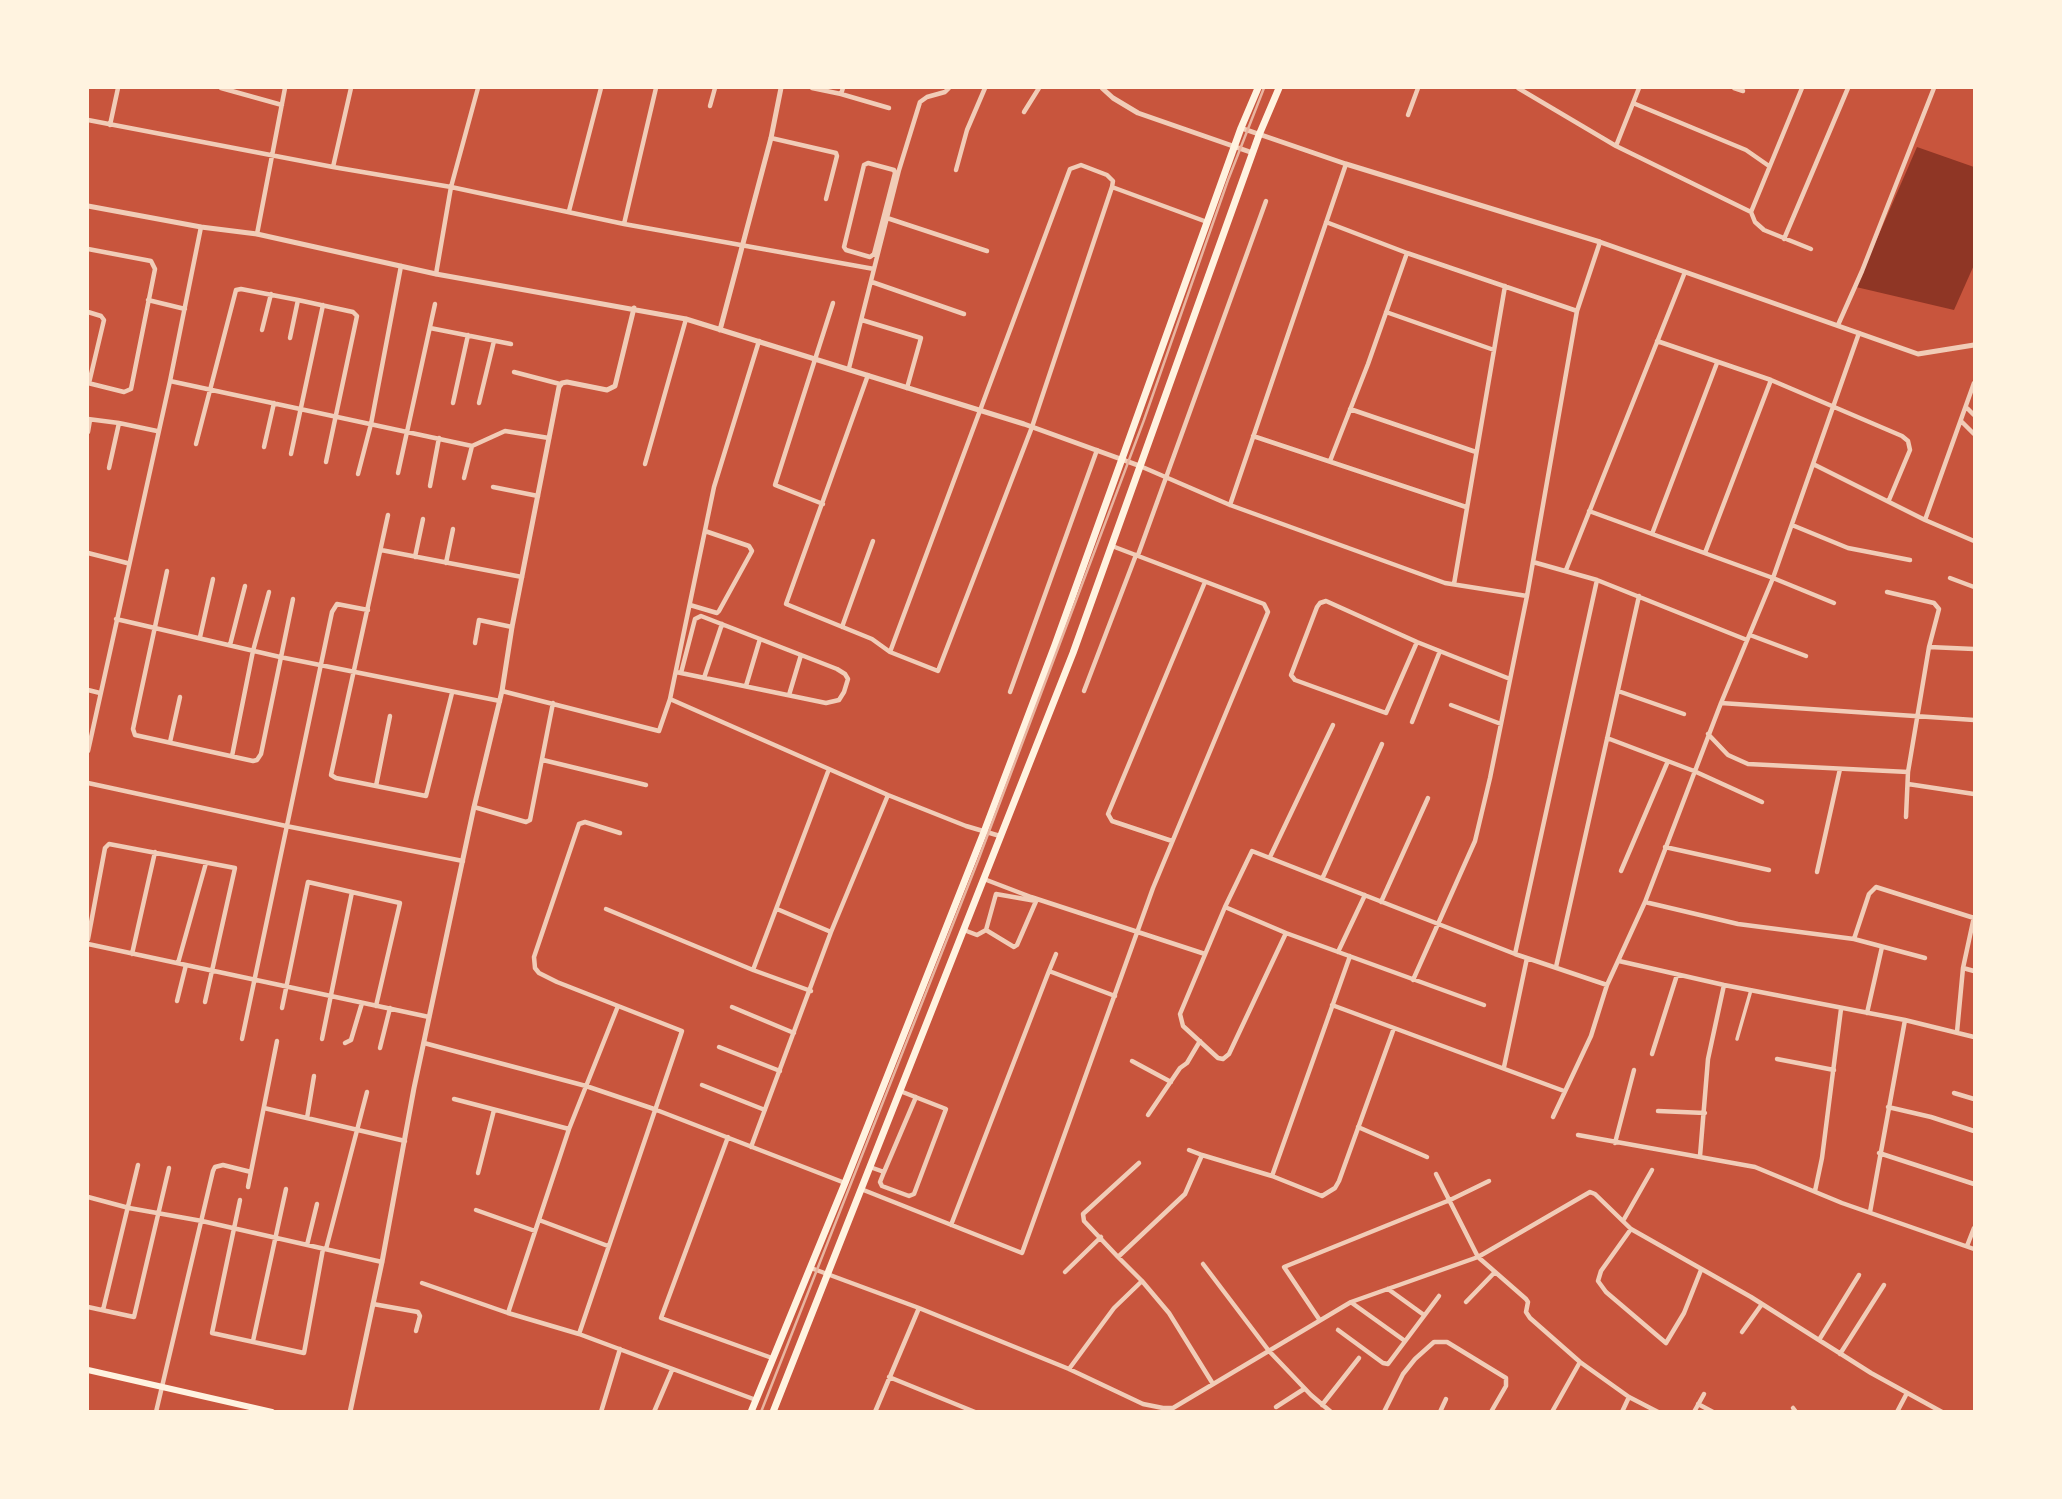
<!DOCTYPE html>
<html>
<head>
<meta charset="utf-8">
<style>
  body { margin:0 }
  #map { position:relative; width:2062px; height:1499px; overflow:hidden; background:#c8553d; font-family:"Alegreya Sans",sans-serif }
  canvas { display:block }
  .frame { position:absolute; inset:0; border:89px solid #fff3e0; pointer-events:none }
</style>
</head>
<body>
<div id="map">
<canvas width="2062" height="1499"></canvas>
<div class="frame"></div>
</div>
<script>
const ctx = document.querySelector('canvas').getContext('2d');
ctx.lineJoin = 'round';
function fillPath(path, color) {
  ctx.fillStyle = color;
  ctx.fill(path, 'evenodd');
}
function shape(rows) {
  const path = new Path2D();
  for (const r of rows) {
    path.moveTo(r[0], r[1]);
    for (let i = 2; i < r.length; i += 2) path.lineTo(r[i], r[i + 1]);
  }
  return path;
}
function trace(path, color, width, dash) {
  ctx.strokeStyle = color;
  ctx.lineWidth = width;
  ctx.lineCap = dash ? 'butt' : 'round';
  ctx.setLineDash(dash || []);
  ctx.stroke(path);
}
const water = shape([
  [1917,147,1974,167,1974,265,1954,310,1856,287]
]);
const pedestrian = shape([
  [1737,1039,1751,990]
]);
const minor = shape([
  [221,88,282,105],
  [812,88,841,94],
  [843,88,841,94,889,108],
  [1518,88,1616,146],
  [1639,88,1616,146,1751,212],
  [1734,88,1743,91],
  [1802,88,1751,212,1755,222,1764,230,1811,249],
  [1633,103,1746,150,1769,166],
  [710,106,715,88],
  [1024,112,1039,88],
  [1408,115,1418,88],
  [88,120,333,167,451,187,624,224,874,269],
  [110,125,118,88],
  [771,138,836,153,837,156,826,199],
  [868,163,894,170,895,173,874,254,870,257,846,250,844,247,864,165,868,163],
  [333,167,351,88],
  [956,170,967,130,985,88],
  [1112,187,1207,222],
  [569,211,601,88],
  [884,217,987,251],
  [1326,222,1407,253,1577,311],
  [624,224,656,88],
  [257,234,285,88],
  [1784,239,1848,88],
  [88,249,151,261,155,269,131,389,124,392,88,383],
  [436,274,451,187,478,88],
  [872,282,964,314],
  [148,300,185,309],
  [298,300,353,312,357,316,326,462],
  [88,312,101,316,104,320,89,383],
  [1386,312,1494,350],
  [862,320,921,338,907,388],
  [1838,325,1862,271,1934,88],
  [430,328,511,344],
  [262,330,271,294],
  [1657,341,1771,380,1902,436,1908,441,1910,450,1889,500],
  [849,368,899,170,920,102,927,97,945,92,949,88],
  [514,372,560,384],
  [868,375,786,604,872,639,890,652,938,671,1032,427,1112,187],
  [170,381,472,446,505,431,549,438],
  [453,403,468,335],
  [479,403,494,341],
  [1967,408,1974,415],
  [1350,409,1476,452],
  [88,419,119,423,157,431],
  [1962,422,1974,434],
  [88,432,90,420],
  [1253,436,1466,507],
  [196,444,236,290,241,289,298,300,290,338],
  [264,447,274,403],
  [291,454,323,305],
  [1330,461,1368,364,1407,253],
  [645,464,686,319],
  [1813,464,1925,520,1974,541],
  [1140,466,1230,505,1445,583,1527,596],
  [109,468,119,423],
  [398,473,435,304],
  [358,474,371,424,401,266],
  [464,478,472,446],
  [430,486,439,438],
  [493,487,538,496],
  [823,504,775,485,833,303],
  [1230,505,1346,164],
  [1589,511,1773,578,1834,603],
  [388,515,331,775,336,778,426,796,452,693],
  [1925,520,1974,383],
  [1792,525,1848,548,1910,560],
  [1652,534,1717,363],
  [381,550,522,577],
  [88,553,127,563],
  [1705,553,1771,380],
  [1138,555,1266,201],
  [415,557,423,519],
  [1533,562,1597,580,1747,640],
  [446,563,453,529],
  [1566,570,1685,272],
  [167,571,133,729,135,735,253,761,257,760,261,754,293,599],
  [1950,578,1974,587],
  [1454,584,1505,286],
  [1887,592,1934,603,1939,609,1929,647,1908,772,1906,817],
  [690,605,717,613,719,611,752,551,749,546,705,531],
  [116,619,280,657,500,701],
  [842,627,873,541],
  [1750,635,1806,656],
  [200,637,213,579],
  [1417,642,1386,713,1295,680,1291,675,1317,607,1320,603,1326,601,1417,642,1510,679],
  [475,643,479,620,512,627],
  [230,645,245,586],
  [1929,647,1974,649],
  [890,652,1070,169,1081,165,1107,175,1113,181,1112,187],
  [676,672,826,703,839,700,844,692,848,679,845,674,837,669,701,616,695,619,681,673],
  [704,678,722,624],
  [746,686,760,639],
  [88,690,100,693],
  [502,691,659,731,670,699,714,487,759,341],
  [1084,691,1136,555],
  [1618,691,1684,714],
  [1010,692,1097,450],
  [789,695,801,655],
  [670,699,888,795,966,826,1000,836],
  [1721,703,1974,720],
  [1451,705,1501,724],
  [1412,722,1440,651],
  [1708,734,1728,755,1748,764,1908,772],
  [1607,738,1694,771,1762,802],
  [170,742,180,697],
  [88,751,170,381,201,227],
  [232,756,253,651,269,592],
  [543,760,646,785],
  [88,783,286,826,463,861],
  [1908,784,1974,794],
  [376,786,390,716],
  [474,807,526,822,530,820,553,703],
  [1172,841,1112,821,1108,814,1205,582],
  [1665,847,1769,870],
  [1270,857,1333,725],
  [1621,871,1668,761],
  [1817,872,1840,769],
  [1323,877,1382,744],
  [984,879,1031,897,1205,954],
  [1036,901,996,894,986,930,1014,947,1017,945,1037,899],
  [1381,902,1428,798],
  [1645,902,1738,924,1854,939,1925,958],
  [1225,907,1286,933,1484,1005],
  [606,909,753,970,811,991],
  [777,909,831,932],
  [964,930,977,935,986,930],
  [1286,933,1229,1054,1223,1059,1218,1058,1183,1026,1180,1014,1225,907,1252,851,1515,954,1607,985],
  [88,939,105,848,109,844,235,868,205,1002],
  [1854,939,1869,894,1876,887,1974,918],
  [88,944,429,1017],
  [1338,952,1365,895],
  [132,954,155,852],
  [1515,954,1597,580],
  [1619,961,1724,985,1905,1020,1974,1037],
  [178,963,206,863],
  [1556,967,1639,596],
  [1963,968,1974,971],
  [753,970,829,769],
  [1049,971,1056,954],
  [1413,980,1475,841,1490,778,1527,596,1577,311,1600,242],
  [177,1001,186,965],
  [1332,1005,1564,1091],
  [732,1007,794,1033],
  [282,1008,308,882,400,903,376,1006],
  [1867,1013,1882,947],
  [1957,1032,1963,968,1974,917],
  [242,1039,332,612,337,604,368,610],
  [322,1039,352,892],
  [345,1043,351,1040,362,1003],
  [424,1043,586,1086,654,1109,845,1183],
  [719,1047,780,1071],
  [380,1048,390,1008],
  [1652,1054,1677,975],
  [1777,1059,1834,1070],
  [1132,1061,1171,1082],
  [1504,1067,1527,958],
  [702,1085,765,1110],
  [1954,1093,1974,1099],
  [454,1099,569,1129],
  [1888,1107,1931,1117,1974,1131],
  [264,1108,405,1141],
  [1658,1111,1705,1113],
  [1148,1115,1180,1068,1187,1063,1200,1041],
  [1553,1117,1591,1036,1607,985,1645,902,1721,703,1773,578,1859,333],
  [307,1118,314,1076],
  [1358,1127,1427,1157],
  [1578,1135,1755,1167,1842,1203,1974,1249],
  [728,1137,661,1318,772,1358],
  [1615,1143,1634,1070],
  [751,1147,831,932,888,795],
  [1189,1150,1202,1155],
  [1879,1153,1974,1184],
  [1700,1156,1708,1059,1724,985],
  [870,1167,884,1172,880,1182,882,1186,909,1196,914,1194,946,1109,900,1091],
  [884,1172,916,1097],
  [478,1173,494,1110],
  [1436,1174,1478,1257,1526,1299,1528,1302,1526,1312,1530,1318,1580,1362,1629,1397,1658,1412],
  [1272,1176,1350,956],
  [248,1187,277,1041],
  [861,1189,1022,1253,1153,888,1268,612,1264,604,1112,546],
  [1815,1191,1822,1158,1841,1009],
  [88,1197,129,1208,202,1221,382,1262],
  [240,1200,212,1333,304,1353,323,1249],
  [476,1210,535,1231],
  [1870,1212,1905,1020],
  [539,1220,608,1246],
  [1623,1221,1652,1170],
  [951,1225,1049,971,1115,996],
  [1631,1229,1601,1271,1598,1281,1606,1292,1666,1343,1684,1313,1701,1270],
  [307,1245,317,1204],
  [1967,1246,1974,1228],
  [326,1249,367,1092],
  [1118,1257,1084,1221,1083,1214,1139,1163],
  [1203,1264,1269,1351,1311,1395,1331,1412],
  [811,1268,919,1308,1069,1369,1143,1404,1163,1408,1173,1408,1351,1302,1478,1257,1590,1192,1595,1194,1631,1229,1751,1297,1871,1373,1942,1412],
  [1065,1272,1101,1237],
  [1142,1281,1169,1313,1213,1384],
  [422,1283,508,1313,579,1334,756,1400],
  [1388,1289,1424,1315],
  [1466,1302,1495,1272],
  [1352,1303,1405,1341],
  [373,1304,418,1312,420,1316,416,1331],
  [88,1307,134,1317,169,1168],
  [103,1310,138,1165],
  [508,1313,569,1129,618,1006],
  [1319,1319,1284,1267,1450,1200,1489,1181],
  [1338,1330,1383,1363,1388,1364,1439,1296],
  [1742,1332,1762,1304],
  [579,1334,682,1031,557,982,539,973,535,968,534,957,579,824,585,822,620,833],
  [1819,1340,1859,1275],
  [253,1341,286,1189],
  [1840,1354,1884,1285],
  [1069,1369,1114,1308,1142,1281,1118,1257,1185,1194,1202,1155,1272,1176,1322,1196,1335,1188,1339,1181,1394,1028],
  [889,1377,975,1412],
  [1698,1404,1713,1412],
  [1322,1405,1359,1358],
  [1276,1407,1304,1389],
  [1793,1408,1796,1412],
  [156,1412,213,1171,215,1167,223,1165,251,1172],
  [601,1412,620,1349],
  [654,1412,672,1370],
  [875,1412,919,1308],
  [1384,1412,1403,1374,1415,1359,1434,1342,1447,1342,1506,1378,1506,1386,1491,1412],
  [1440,1412,1446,1399],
  [1552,1412,1580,1362],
  [1622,1412,1629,1397],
  [1694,1412,1704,1394],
  [1897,1412,1907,1393]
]);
const tertiary = shape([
  [1102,88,1113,98,1138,113,1253,153],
  [1241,128,1346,164,1600,242,1918,354,1974,345],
  [88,206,201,227,257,234,436,274,686,319,1024,424,1140,466],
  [720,330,771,138,781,88],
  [350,1412,382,1262,414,1088,474,807,502,691,512,627,559,387,562,383,567,382,607,390,615,386,634,308]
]);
const secondary = shape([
  [88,1370,272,1412]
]);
const primary = shape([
  [751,1412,845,1183,984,832,1055,645,1241,128,1258,88],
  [773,1412,1073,653,1259,135,1279,88]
]);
const rail = shape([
  [761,1412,979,858,1144,420,1228,180,1264,88]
]);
fillPath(water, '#8f3625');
trace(pedestrian, '#f1ccb7', 3.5);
trace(minor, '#f1ccb7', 4.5);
trace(tertiary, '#f1ccb7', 5);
trace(secondary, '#fff3e0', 6);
trace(primary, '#fff3e0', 7);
trace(rail, '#e9b49f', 2.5);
</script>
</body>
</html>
